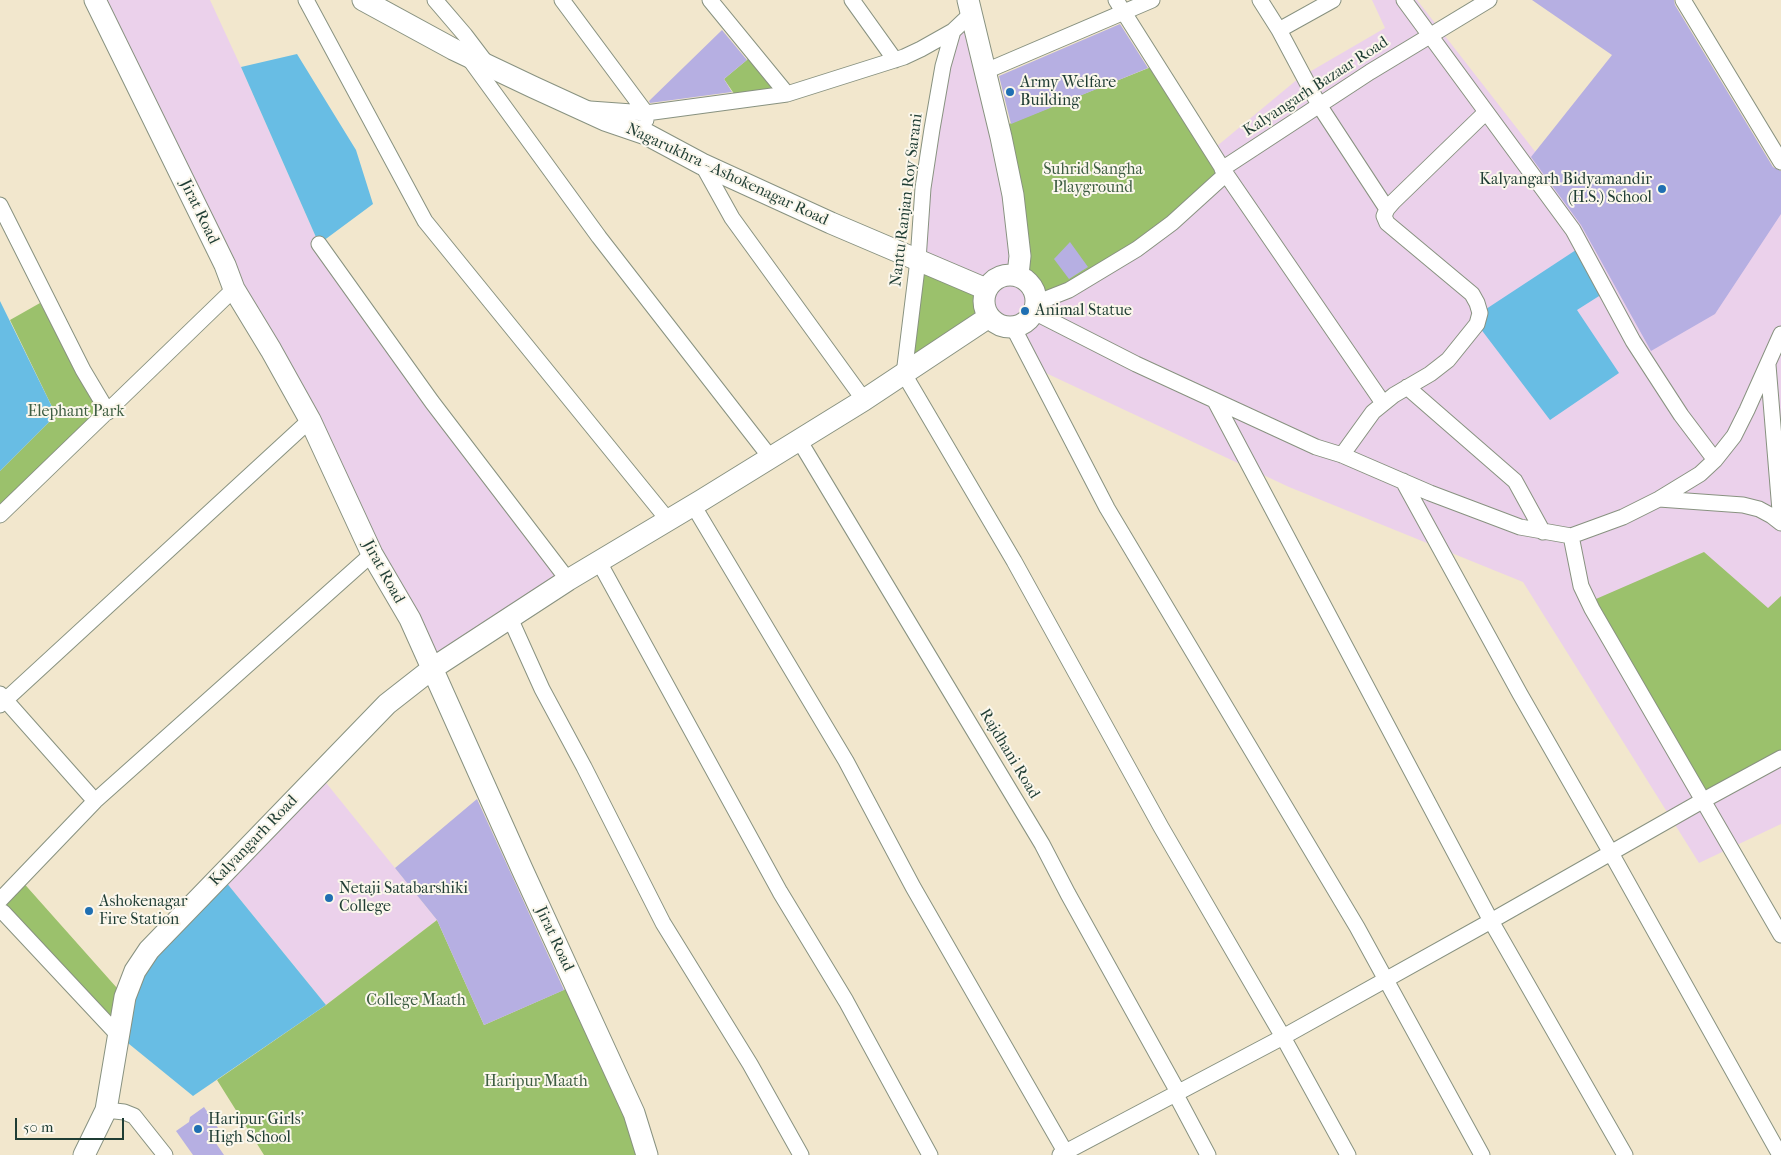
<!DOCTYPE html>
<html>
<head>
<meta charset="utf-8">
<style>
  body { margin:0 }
  #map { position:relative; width:1781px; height:1155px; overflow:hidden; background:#f2e7cd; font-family:"IM FELL French Canon",serif }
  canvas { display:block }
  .scale { position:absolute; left:15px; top:1118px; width:109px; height:22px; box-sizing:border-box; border:2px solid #1f3d34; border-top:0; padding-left:6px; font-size:15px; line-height:18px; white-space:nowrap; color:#1f3d34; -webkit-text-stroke:4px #fbf7ec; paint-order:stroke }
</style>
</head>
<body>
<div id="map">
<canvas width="1781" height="1155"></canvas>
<div class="scale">50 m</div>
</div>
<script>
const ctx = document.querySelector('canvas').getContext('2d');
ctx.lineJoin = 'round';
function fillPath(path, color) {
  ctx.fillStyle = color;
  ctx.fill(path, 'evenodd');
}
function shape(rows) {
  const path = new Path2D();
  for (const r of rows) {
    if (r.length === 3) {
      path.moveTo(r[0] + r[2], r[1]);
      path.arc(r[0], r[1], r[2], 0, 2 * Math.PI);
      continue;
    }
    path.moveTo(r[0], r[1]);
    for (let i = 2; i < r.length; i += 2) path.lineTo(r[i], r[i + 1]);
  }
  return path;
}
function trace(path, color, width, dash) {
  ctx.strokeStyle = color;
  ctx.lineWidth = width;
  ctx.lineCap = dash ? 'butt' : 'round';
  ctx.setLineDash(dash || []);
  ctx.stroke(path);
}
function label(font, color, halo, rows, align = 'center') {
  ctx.font = font + ' "IM FELL French Canon",serif';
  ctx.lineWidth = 4;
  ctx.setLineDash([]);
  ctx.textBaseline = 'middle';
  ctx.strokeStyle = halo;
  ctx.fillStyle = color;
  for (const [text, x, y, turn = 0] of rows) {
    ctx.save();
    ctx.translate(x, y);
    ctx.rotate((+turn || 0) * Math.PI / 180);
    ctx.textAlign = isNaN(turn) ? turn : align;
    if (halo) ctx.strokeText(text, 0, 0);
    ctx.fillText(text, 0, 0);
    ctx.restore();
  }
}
const built = shape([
  [95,0,210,0,241,67,319,244,568,580,433,668],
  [1372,0,1417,0,1678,335,1781,211,1781,824,1699,863,1523,582,1289,487,1033,367,976,285,918,260,943,66,971,14,1001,137,1211,151,1299,78,1385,28],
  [319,774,437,920,326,1005,221,876]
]);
const green = shape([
  [754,54,787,94,739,101,724,79],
  [1156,65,1226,174,1172,223,1036,303,1032,286,1026,279,999,128],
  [918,260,986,289,989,317,904,374],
  [40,303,101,416,0,515,0,471,56,415,10,320],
  [1704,552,1768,608,1781,596,1781,758,1702,801,1589,602],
  [20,879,125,997,118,1035,0,900],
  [437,920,484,1025,575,985,649,1155,264,1155,217,1080,326,1005]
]);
const water = shape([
  [297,54,356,150,373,204,319,244,241,67],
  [1582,246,1607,291,1577,310,1619,373,1550,420,1477,324,1480,313],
  [0,301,56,415,0,471],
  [221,876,326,1005,193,1096,118,1035,125,997]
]);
const building = shape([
  [1532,0,1674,0,1675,5,1773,167,1781,171,1781,214,1715,314,1651,351,1581,225,1531,157,1612,55],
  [1120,24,1148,68,1011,124,999,76],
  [722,30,747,60,724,79,732,92,650,103,649,101],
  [1070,242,1088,267,1069,279,1054,259],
  [477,799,564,990,484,1025,437,920,395,868],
  [204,1107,218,1128,211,1136,224,1155,193,1155,176,1131,189,1122,190,1117]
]);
const minor = shape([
  [306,0,425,221,668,520],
  [435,0,465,35,487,64],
  [562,0,646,113,646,120],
  [710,0,787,94,904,57,921,49,953,31,971,14],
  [852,0,895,60],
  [1116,0,1226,174,1383,403],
  [1260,0,1279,30,1319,105,1387,209],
  [1404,0,1573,230,1633,341,1681,415,1715,460],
  [1683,0,1781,162],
  [1279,30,1333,0],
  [953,31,943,66,932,129,923,188,918,260,904,374,1014,561,1161,827,1283,1037,1348,1155],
  [468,57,599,237,770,457],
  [986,71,1152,0],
  [590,109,646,113,787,94],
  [702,164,732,218,864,400],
  [1222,169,1370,72,1489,0],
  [0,205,83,370,108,412],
  [319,244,432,402,568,580],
  [1036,303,1069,290,1137,249,1172,223,1226,174],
  [1034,312,1136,364,1316,447,1342,455,1430,493,1520,527,1571,536,1623,517,1659,499,1700,474,1715,460,1734,436,1747,410,1781,334],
  [1013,327,1107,508,1357,927,1482,1155],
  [1768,365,1781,523],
  [1407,387,1515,481,1543,532],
  [1215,401,1491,921,1625,1155],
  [799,440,1042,844,1068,894,1178,1092],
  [1342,455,1373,412,1394,395,1430,374,1448,360,1477,324,1480,313,1477,303,1472,294,1387,223,1384,216,1387,209,1393,202,1486,112],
  [1403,481,1520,694,1611,853,1780,1155],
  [1659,499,1743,505,1759,509,1772,516,1781,523],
  [693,505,846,761,913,887,1067,1155],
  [0,515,234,289],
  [1571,536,1581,586,1592,609,1781,935],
  [599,562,780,892,846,1001,930,1155],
  [510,618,542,689,584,767,663,923,750,1064,801,1155],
  [0,694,95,801],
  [0,705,310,420],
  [0,900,95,801,372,554],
  [3,912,118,1035],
  [1175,1093,1208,1155],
  [106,1110,124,1112,134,1116,165,1155],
  [1060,1155,1283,1037,1491,921,1702,801,1781,758]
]);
const secondary = shape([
  [95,0,225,265,234,289,271,350,310,420,372,554,410,619,522,869,634,1113,647,1155],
  [363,0,453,49,533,87,605,120,646,134,702,164,831,223,986,289],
  [968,0,1001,137,1013,195,1020,256,1018,275],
  [1010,301,26],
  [84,1155,106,1110,125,997,135,971,149,950,387,704,433,668,568,580,702,500,864,400,989,317]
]);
const markers = [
  [1010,92,5,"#1f6fb2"],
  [1662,189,5,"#1f6fb2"],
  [1025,311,5,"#1f6fb2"],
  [329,898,5,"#1f6fb2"],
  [89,911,5,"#1f6fb2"],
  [198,1129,5,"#1f6fb2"]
];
const poiNames = [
  ["Army Welfare",1020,83],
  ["Building",1020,101],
  ["Kalyangarh Bidyamandir",1652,180,"right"],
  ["(H.S.) School",1652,198,"right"],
  ["Animal Statue",1035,311],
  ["Netaji Satabarshiki",339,889],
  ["College",339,907],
  ["Ashokenagar",99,902],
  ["Fire Station",99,920],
  ["Haripur Girls'",208,1120],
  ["High School",208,1138]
];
const streetNames = [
  ["Kalyangarh Bazaar Road",1316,87,-33],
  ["Nagarukhra - Ashokenagar Road",727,175,25],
  ["Nantu Ranjan Roy Sarani",907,200,-83],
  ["Jirat Road",199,212,64],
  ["Jirat Road",383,572,61],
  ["Rajdhani Road",1009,754,59],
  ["Kalyangarh Road",254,841,-46],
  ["Jirat Road",554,939,65]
];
const parkNames = [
  ["Suhrid Sangha",1093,170],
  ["Playground",1093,188],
  ["Elephant Park",76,412],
  ["College Maath",416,1001],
  ["Haripur Maath",536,1082]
];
fillPath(built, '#ebd1eb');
fillPath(green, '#9bc16c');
fillPath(water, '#68bde4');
fillPath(building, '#b6afe2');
trace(minor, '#889280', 17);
trace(secondary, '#889280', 23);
trace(minor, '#fff', 15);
trace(secondary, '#fff', 21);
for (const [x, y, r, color] of markers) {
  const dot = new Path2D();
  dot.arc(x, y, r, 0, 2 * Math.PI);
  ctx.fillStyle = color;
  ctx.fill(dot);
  trace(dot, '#fbf7ec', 2);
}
label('16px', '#1f3d34', '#fbf7ec', poiNames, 'left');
label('16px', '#1f3d34', '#fbf7ec', streetNames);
label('16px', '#3e5e42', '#fbf7ec', parkNames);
</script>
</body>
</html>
